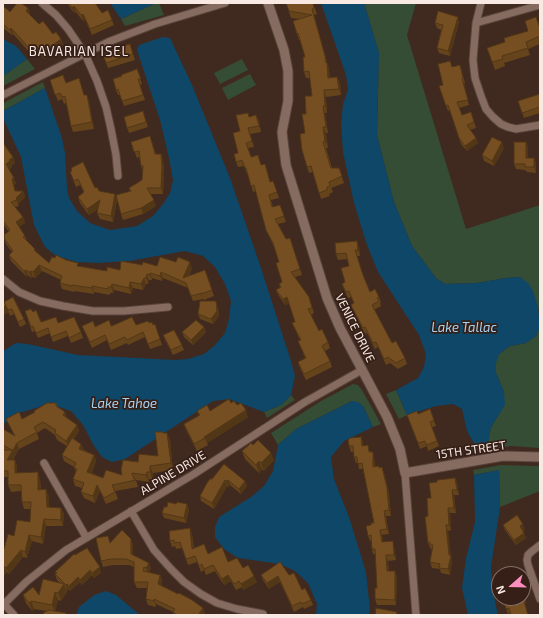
<!DOCTYPE html>
<html>
<head>
<meta charset="utf-8">
<style>
  body { margin:0 }
  #map { position:relative; width:543px; height:618px; overflow:hidden; background:#40291f; font-family:"Exo 2",sans-serif }
  canvas { display:block }
  .frame { position:absolute; inset:0; border:4px solid #f9e9e3; pointer-events:none }
  .north { position:absolute; left:491px; top:566px; width:40px; height:40px; box-sizing:border-box; background:#351f16; border:1px solid #837068; border-radius:50%; rotate:250deg; font-size:11px; font-weight:700; line-height:16px; text-align:center; color:#f9e9e3 }
  .north::after { content:''; display:block; margin:auto; width:14px; height:18px; background:#fe8ebe; clip-path:polygon(50% 0,100% 100%,50% 72%,0 100%) }
</style>
</head>
<body>
<div id="map">
<canvas width="543" height="618"></canvas>
<div class="frame"></div>
<div class="north">N</div>
</div>
<script>
const ctx = document.querySelector('canvas').getContext('2d');
ctx.lineJoin = 'round';
function fillPath(path, color) {
  ctx.fillStyle = color;
  ctx.fill(path, 'evenodd');
}
function shape(rows) {
  const path = new Path2D();
  for (const r of rows) {
    path.moveTo(r[0], r[1]);
    for (let i = 2; i < r.length; i += 2) path.lineTo(r[i], r[i + 1]);
  }
  return path;
}
function trace(path, color, width, dash) {
  ctx.strokeStyle = color;
  ctx.lineWidth = width;
  ctx.lineCap = dash ? 'butt' : 'round';
  ctx.setLineDash(dash || []);
  ctx.stroke(path);
}
function label(font, color, halo, rows, align = 'center') {
  ctx.font = font + ' "Exo 2",sans-serif';
  ctx.lineWidth = 3.5;
  ctx.setLineDash([]);
  ctx.textBaseline = 'middle';
  ctx.strokeStyle = halo;
  ctx.fillStyle = color;
  for (const [text, x, y, turn = 0] of rows) {
    ctx.save();
    ctx.translate(x, y);
    ctx.rotate((+turn || 0) * Math.PI / 180);
    ctx.textAlign = isNaN(turn) ? turn : align;
    if (halo) ctx.strokeText(text, 0, 0);
    ctx.fillText(text, 0, 0);
    ctx.restore();
  }
}
const green = shape([
  [156,3,159,3,164,15,125,26,121,19],
  [364,3,416,3,407,35,466,229,540,205,540,318,538,307,520,277,506,278,477,283,445,284,436,278,412,246,394,202,377,135,379,53],
  [27,59,35,69,3,86,3,76],
  [242,59,248,70,220,84,214,73],
  [250,74,256,85,228,100,222,88],
  [43,82,45,88,3,111,3,104,7,101],
  [540,327,540,448,511,446,468,452,469,448,475,445,487,443,491,427,498,416,504,392,496,373,495,363,499,354,510,346,526,343,536,336],
  [353,384,358,385,362,390,381,424,373,427,363,406,352,401,296,429,278,445,271,433,321,401],
  [396,390,407,415,399,419,386,394],
  [291,395,295,400,267,418,264,412,281,405],
  [501,465,540,466,540,491,500,507,499,470,474,475,473,470]
]);
const water = shape([
  [110,3,156,3,121,19],
  [321,3,364,3,379,53,377,135,394,202,412,246,436,278,445,284,477,283,506,278,520,277,528,283,533,291,538,307,540,327,536,336,526,343,510,346,499,354,496,363,496,373,504,392,505,405,491,427,488,443,475,445,467,431,462,409,453,404,436,406,407,415,396,390,418,378,424,367,426,354,419,335,378,272,367,245,354,203,343,152,341,124,343,104,348,90,346,75],
  [163,37,170,38,192,85,230,178,260,265,291,361,295,376,291,395,281,405,264,412,229,399,213,401,125,459,112,462,102,457,94,446,83,425,71,411,56,406,39,407,19,413,3,424,3,351,16,343,28,344,78,355,175,360,188,359,204,354,215,345,225,333,229,319,231,301,225,284,215,267,203,256,185,251,129,261,98,263,77,262,56,256,45,247,34,225,21,157,3,118,3,111,45,88,62,138,65,153,67,189,69,198,77,211,90,223,110,230,137,226,153,216,163,204,170,193,173,180,169,158,160,120,137,50,139,45],
  [3,39,16,46,27,59,3,76],
  [352,401,358,402,363,406,373,427,344,441,331,457,334,479,349,517,366,572,370,610,369,615,316,615,317,604,308,583,295,571,280,564,238,558,224,549,215,537,215,527,219,517,251,497,264,486,273,471,278,445,296,429],
  [499,470,500,507,491,567,493,592,498,615,468,615,462,588,466,558,475,522,474,475],
  [106,591,116,595,140,615,76,615,79,607,94,595]
]);
const minor = shape([
  [42,3,56,15,68,29,85,54,97,81,106,107,111,129,116,155,118,176],
  [481,3,476,23,473,60,475,78,481,96,486,109,493,117,501,124,508,127,516,129,540,125],
  [476,23,540,5],
  [3,95,108,42,155,24,225,3],
  [3,279,19,292,40,301,63,306,93,311,124,311,168,307],
  [44,463,86,537],
  [405,473,416,615],
  [131,511,154,550,171,569,184,582,201,594,217,603,237,609,263,614],
  [540,545,531,552,528,555,527,560,528,565,540,599],
  [4,604,14,615],
  [3,605,26,582,66,550,194,474,305,402,362,370]
]);
const tertiary = shape([
  [268,3,284,50,288,71,288,101,282,132,286,165,327,298,340,328,387,417,400,449,405,473,503,456,540,457]
]);
const wall = shape([
  [67,3,95,3,102,13,112,20,114,25,92,35,85,19,83,21,76,12,74,13],
  [286,3,313,3,317,14,314,15,327,62,328,65,329,70,330,77,337,77,340,83,341,95,326,97,327,113,325,113,328,133,326,133,328,148,326,148,332,168,339,168,344,183,331,188,333,192,329,194,330,196,321,199,313,172,309,173,307,167,305,133,306,114,312,96,310,78,306,78,304,72,305,57,300,40,299,40,297,34,300,19,291,18],
  [3,6,10,12,28,8,30,14,30,15,39,24,61,39,63,45,44,59,37,50,31,54,13,34,12,35,3,28],
  [459,22,450,56,439,53,437,48,441,30,437,28,435,23],
  [540,28,540,44,528,49,530,55,504,63,505,66,495,70,487,48,505,42],
  [130,44,135,60,108,68,106,63,113,50],
  [460,65,465,83,464,84,469,105,459,108,462,115,471,112,476,128,470,130,476,138,478,143,467,151,461,144,450,110,448,111,439,86,443,85,452,67],
  [137,69,142,84,140,85,145,100,124,106,120,95,118,95,116,90,122,76],
  [50,80,66,83,85,95,89,101,94,129,73,132,71,126,66,103,64,104,62,99,58,101],
  [540,94,540,113,524,118,518,101],
  [143,111,148,127,129,133,127,128],
  [256,115,259,121,261,132,250,134,254,147,248,148,251,157,262,165,265,164,270,182,273,181,279,198,271,200,273,207,280,205,286,222,278,224,286,239,290,238,302,275,295,277,309,297,314,313,311,315,319,331,328,342,330,348,325,351,330,361,332,367,306,380,300,368,298,362,305,358,298,341,300,340,292,323,295,322,289,303,285,305,279,296,276,290,280,287,279,284,282,282,279,262,274,247,269,236,266,230,256,191,253,192,248,174,247,174,244,166,238,167,236,162,238,153,240,131,249,117],
  [131,142,152,142,156,154,161,154,163,160,164,172,163,194,150,194,156,206,143,214,123,220,121,214,130,191,129,188,142,180,143,172,141,166,139,157,137,158],
  [526,142,528,147,528,158,536,163,536,173,527,172,525,170,516,169,514,164],
  [3,143,13,157,15,163,12,165,12,167,9,170,16,183,14,185,15,191,23,191,25,197,18,204,19,206,15,207,23,217,25,223,19,227,25,236,27,241,35,249,36,252,49,263,79,266,107,271,120,270,142,265,192,268,189,276,205,270,214,296,204,300,203,299,193,301,188,288,163,278,162,281,152,278,152,280,149,280,148,284,146,284,143,290,133,288,131,294,114,290,113,293,110,293,110,295,94,292,94,294,74,291,74,292,62,289,60,283,61,280,42,271,35,278,33,277,31,278,28,275,27,277,11,261,9,255,12,252,6,244,4,238,5,238,4,235,9,232,3,224],
  [504,148,494,166,484,161,482,155],
  [71,168,95,188,117,200,113,222,100,219,97,213,98,209,89,215,80,203,78,197,84,192,80,185,76,187,70,172,72,171],
  [359,247,360,256,357,256,364,278,370,292,379,297,381,303,380,303,381,306,374,310,392,343,405,358,407,364,398,369,390,363,386,365,378,347,375,349,367,333,365,334,353,310,351,305,354,303,351,297,348,298,342,284,345,282,349,266,347,259,338,260,336,254],
  [3,302,5,305,4,302,24,319,26,324,20,327,14,314,10,316,7,309,8,312,3,316],
  [218,307,219,316,213,324,200,319,198,314],
  [25,311,33,312,41,322,58,323,81,332,83,338,71,343,68,336,53,342,50,333,38,338,35,331,32,332],
  [149,323,160,339,162,345,150,349,145,337,128,345,127,343,111,350,107,340,92,348,82,326,136,325],
  [204,327,206,332,193,345,184,337,182,332],
  [163,335,182,345,184,350,173,355,165,340],
  [56,403,58,407,65,412,67,418,77,425,79,431,74,439,81,444,84,450,94,455,96,461,92,473,103,478,122,475,138,462,158,456,164,433,167,433,170,440,173,470,153,473,152,479,149,479,149,482,136,480,138,487,115,491,118,499,106,504,100,491,95,503,84,498,81,492,82,488,75,486,73,479,76,472,74,467,64,461,62,455,67,446,57,440,55,435,45,428,37,433,39,439,19,449,13,460,17,466,17,473,40,479,41,490,49,496,49,507,61,508,64,514,63,526,46,526,43,544,32,541,27,558,23,557,9,574,7,572,3,577,4,549,14,536,30,522,31,509,24,509,22,502,21,491,11,492,8,485,8,477,3,477,3,429,14,435,6,419,22,419],
  [231,403,237,405,248,417,207,443,208,445,197,451,186,430,184,424,199,416,197,411,210,411],
  [430,409,436,426,432,427,439,446,428,451,427,446,420,449,407,415,418,414],
  [361,437,363,442,363,446,370,451,374,457,375,466,380,468,384,473,389,493,391,516,386,516,389,534,382,535,383,542,394,547,396,560,388,561,389,571,397,576,396,605,377,605,375,599,377,588,376,554,373,554,372,549,371,541,370,541,368,536,371,525,374,523,363,469,359,469,358,463,356,463,354,457,354,452,351,452,349,446],
  [253,445,274,460,264,471,262,469,259,473,245,459,242,451],
  [455,478,457,483,459,495,454,495,456,513,450,513,451,530,448,531,450,555,452,560,450,575,441,573,440,569,432,568,430,562,432,551,431,548,430,548,428,543,428,516,431,498,437,482],
  [212,479,245,481,247,486,241,494,230,485,228,487,227,486,214,509,201,501,200,496],
  [176,504,187,504,189,510,186,523,164,518,162,513,167,507],
  [503,525,525,530,523,531,526,538,516,545,505,530],
  [192,534,194,548,228,562,243,568,257,582,243,590,242,587,236,590,231,581,224,585,215,571,206,575,204,570,201,572,197,562,188,565,182,548,176,549,175,546,172,547,170,541],
  [111,542,133,544,133,555,151,568,149,572,160,575,162,580,161,586,203,608,205,614,204,615,174,615,173,612,156,604,156,607,148,605,146,599,147,588,137,588,134,582,134,567,129,565,113,565,103,567,101,561],
  [74,554,101,573,94,578,92,575,82,585,80,582,70,591,69,589,67,591,66,589,67,592,61,601,58,600,55,611,47,611,34,609,32,611,26,603,23,595,39,595,60,583,57,580,55,574,56,574,55,572],
  [261,575,289,575,302,590,311,600,313,605,304,609,303,607,294,612,280,582,269,589,263,580],
  [523,592,526,603,510,613,508,614,503,598]
]);
const shadedWall = shape([
  [74,6,76,12,74,13,72,8],
  [28,8,30,14,28,17,26,11],
  [312,9,327,62,328,65,329,70,331,84,328,78,326,63],
  [83,14,85,19,83,21,81,15],
  [458,17,459,22,450,56,448,51],
  [11,28,13,34,12,35,10,30],
  [61,39,63,45,44,59,42,53],
  [35,44,37,50,31,54,29,48],
  [337,77,340,83,341,95,339,89],
  [324,90,326,97,327,113,325,106],
  [87,95,89,101,94,129,92,122],
  [323,106,325,113,328,133,326,127],
  [256,115,259,121,261,132,259,126],
  [323,127,326,133,328,148,325,141],
  [476,138,478,143,467,151,465,146],
  [502,142,504,148,494,166,492,161],
  [526,142,528,147,528,163,526,158],
  [161,154,163,160,164,172,163,194,161,188],
  [13,157,15,163,12,165,12,167,8,170,6,164,9,160],
  [534,158,536,163,536,173,534,167],
  [14,178,16,183,14,185,17,197,23,191,25,197,18,204,16,198,12,179],
  [115,194,117,200,113,222,111,216],
  [100,200,102,206,89,215,87,209],
  [154,200,156,206,143,214,141,208],
  [23,217,25,223,18,228,16,222],
  [357,241,359,247,360,256,358,250],
  [190,262,192,268,186,283,183,278],
  [39,265,42,271,35,278,33,272],
  [26,270,28,275,27,277,24,271],
  [31,271,33,277,31,278,29,272],
  [161,272,163,278,162,281,160,276],
  [150,273,152,278,152,280,150,275],
  [147,274,149,280,148,284,146,278],
  [144,278,146,284,143,290,141,284],
  [130,282,133,288,131,294,129,288],
  [112,284,114,290,113,293,111,287],
  [92,286,94,292,94,294,92,288],
  [287,297,289,303,285,305,283,299],
  [216,301,218,307,219,316,213,324,211,319],
  [6,305,8,312,3,316,3,308],
  [204,327,206,332,193,345,191,340],
  [246,410,248,417,207,443,204,437],
  [65,412,67,418,63,415],
  [77,425,79,431,68,447,66,441],
  [167,433,170,440,173,470,171,463],
  [361,437,363,442,364,451,362,446],
  [17,443,19,449,9,466,7,460],
  [81,444,84,451,79,449],
  [373,452,374,457,375,472,373,467],
  [271,453,274,460,264,471,261,463],
  [94,455,96,461,90,478,87,472],
  [15,460,17,466,17,479,15,473],
  [259,461,262,469,259,473,256,465],
  [150,466,153,473,152,479,150,472],
  [382,467,389,493,391,516,389,510],
  [38,472,40,479,41,496,38,490],
  [147,472,149,479,149,482,146,475],
  [455,478,457,483,459,495,457,490],
  [225,480,227,486,214,509,212,503],
  [228,480,230,485,228,487,226,481],
  [245,481,247,486,241,494,239,489],
  [97,485,100,491,95,503,93,496],
  [46,489,49,496,49,514,47,507],
  [452,490,454,495,456,513,454,508],
  [187,504,189,510,186,523,184,518],
  [61,508,64,514,63,526,61,520],
  [448,508,450,513,451,530,449,525],
  [384,511,386,516,389,534,387,529],
  [44,519,46,526,43,544,41,537],
  [523,524,525,530,522,532,520,526],
  [446,525,448,531,451,555,452,560,450,575,448,569,449,555],
  [190,528,192,534,194,555,192,549],
  [380,530,382,535,384,547,382,542],
  [524,533,526,538,516,545,514,540],
  [29,535,32,541,27,558,25,552],
  [131,539,133,544,133,560,131,554],
  [393,541,394,547,396,560,394,555],
  [21,550,23,557,9,574,6,568],
  [386,555,388,561,389,577,387,571],
  [149,563,151,568,148,574,146,568],
  [4,566,7,572,3,577,3,567],
  [100,567,101,573,94,578,92,573],
  [90,570,92,575,82,585,80,580],
  [395,571,397,576,396,605,395,600],
  [160,575,162,580,160,590,158,584],
  [228,575,231,581,224,585,222,579],
  [254,576,257,582,243,590,241,584],
  [278,576,280,582,269,589,267,583],
  [78,577,80,582,70,591,69,586],
  [64,584,67,592,61,601,58,593],
  [67,584,69,589,67,591,66,585],
  [55,592,58,600,55,613,52,605],
  [154,599,156,604,156,607,154,601],
  [31,601,34,609,32,611,29,603],
  [203,608,205,614,204,615,199,615,199,614]
]);
const building = shape([
  [17,3,21,3,28,8,26,11,39,24,43,21,53,34,56,32,61,39,42,53,35,44,29,48,11,28,10,30,3,24,3,6,10,12,17,3],
  [69,3,95,3,102,13,108,10,112,20,90,29,83,14,81,15,74,6,72,8,69,3],
  [286,3,313,3,314,8,312,9,325,56,326,63,327,63,328,78,337,77,339,89,324,90,325,106,323,106,326,127,323,127,325,141,323,142,331,168,339,168,342,176,329,182,330,186,327,187,327,190,319,193,311,166,307,167,302,150,300,134,305,133,302,114,306,114,305,96,312,96,309,71,304,72,303,57,305,57,298,33,297,34,293,21,312,15,289,11,286,3],
  [438,11,458,17,448,51,437,48,443,25,435,23,438,11],
  [536,17,540,28,540,36,526,42,528,48,502,56,503,59,492,62,487,48,505,42,504,38,528,31,525,21,536,17],
  [130,44,133,54,106,63,103,54,113,50,113,49,130,44],
  [450,61,452,67,460,65,463,78,462,79,468,100,457,102,462,115,471,112,474,122,467,125,476,138,465,146,459,138,448,105,446,106,439,86,443,85,438,64,450,61],
  [137,69,141,79,138,79,143,95,122,101,118,89,116,90,113,79,122,76,121,75,137,69],
  [63,75,66,83,79,78,84,95,87,95,92,122,71,126,65,96,62,97,60,93,55,95,50,80,63,75],
  [540,94,540,101,539,101,540,107,522,113,518,101,540,94],
  [143,111,146,122,127,128,124,117,143,111],
  [248,113,249,117,256,115,259,126,248,128,252,141,246,143,251,157,258,155,261,165,265,164,270,182,273,181,277,192,269,195,272,207,280,205,284,216,275,219,286,239,290,238,300,269,291,272,309,297,312,308,308,309,319,331,322,329,328,342,322,346,330,361,304,374,298,362,306,358,298,341,301,340,292,323,295,322,287,297,283,299,276,290,281,287,279,284,282,282,276,263,279,262,273,243,266,230,254,185,251,186,246,168,245,168,242,160,236,162,234,154,238,153,233,133,240,131,236,115,248,113],
  [150,136,155,154,161,154,162,166,161,188,147,188,154,200,141,208,121,214,116,195,131,191,129,188,142,180,143,166,141,166,139,151,134,152,131,142,150,136],
  [492,137,502,142,492,161,482,155,492,137],
  [514,142,526,142,526,158,534,158,534,167,525,167,525,164,514,164,514,142],
  [3,143,13,157,9,160,10,161,6,164,14,178,12,179,15,191,23,191,16,198,17,200,11,202,23,217,16,222,25,236,23,237,35,249,34,250,49,263,52,257,55,258,56,255,66,260,78,263,77,266,107,271,107,267,120,270,121,261,142,265,143,262,157,266,160,257,176,262,178,257,190,262,183,278,205,270,212,290,201,294,202,293,191,296,186,283,161,272,160,276,150,273,150,275,147,274,146,278,144,278,141,284,130,282,129,288,112,284,111,287,108,287,108,289,92,286,92,288,72,285,72,286,60,283,62,276,39,265,33,272,31,271,29,272,26,270,24,271,9,255,13,251,4,238,5,237,4,235,10,230,3,221,3,143],
  [83,162,95,188,97,187,99,191,115,194,111,216,97,213,100,200,87,209,78,197,84,192,78,179,74,181,70,172,72,171,71,168,83,162],
  [357,241,358,250,355,250,363,275,370,292,375,289,379,297,377,298,379,301,372,305,392,343,396,341,405,358,396,363,388,357,384,359,376,342,373,343,365,327,363,328,351,305,354,303,349,291,346,292,342,284,345,282,341,268,349,266,346,253,336,254,335,243,357,241],
  [13,297,24,319,18,322,12,309,8,310,4,302,13,297],
  [200,301,216,301,217,311,211,319,198,314,200,301],
  [3,302,6,305,3,308,3,302],
  [31,309,33,312,36,310,41,322,56,317,58,323,74,317,81,332,69,338,66,331,51,337,48,328,36,333,33,326,31,327,25,311,31,309],
  [132,317,136,325,148,321,149,323,152,322,153,325,155,324,160,339,148,344,143,332,127,340,125,337,109,344,105,335,90,342,82,326,93,321,95,327,109,320,111,326,114,325,132,317],
  [196,320,204,327,191,340,182,332,196,320],
  [174,330,182,345,171,350,163,335,174,330],
  [229,399,231,403,234,401,237,405,241,403,246,410,204,437,205,438,194,444,184,424,200,415,197,411,207,405,210,411,229,399],
  [47,403,56,403,56,406,65,412,63,415,77,425,66,441,55,433,56,430,43,422,34,427,37,432,17,443,7,460,15,460,15,473,38,472,38,490,46,489,47,507,61,508,61,520,44,519,41,537,29,535,25,552,21,550,6,568,4,566,3,567,3,548,4,549,8,534,14,536,17,520,30,522,31,502,22,502,21,485,8,485,8,471,3,471,3,450,12,450,3,445,3,429,15,436,6,419,19,412,22,419,35,412,34,411,47,403],
  [430,409,434,420,430,422,437,441,426,445,425,441,418,443,407,415,417,411,418,414,430,409],
  [155,432,163,432,163,433,167,433,171,463,150,466,150,472,147,472,146,475,132,473,134,479,136,480,112,485,115,492,104,498,97,485,93,496,81,492,84,483,73,479,77,469,74,468,76,463,62,455,72,438,81,444,79,449,94,455,87,472,103,478,106,470,122,475,121,470,123,460,138,462,139,454,158,456,155,432],
  [361,437,362,446,368,445,369,452,373,452,373,467,379,466,379,468,382,467,387,488,389,510,384,511,387,529,380,530,382,542,393,541,394,555,386,555,387,571,395,571,395,600,375,599,375,588,377,588,375,549,372,549,371,535,368,536,366,526,371,525,371,523,374,523,362,463,358,464,357,457,354,457,353,446,349,446,348,440,350,438,361,437],
  [258,440,271,453,261,463,259,461,256,465,242,451,251,443,253,445,258,440],
  [224,464,245,481,239,489,228,480,226,481,225,480,212,503,200,496,207,483,210,479,212,479,224,464],
  [455,478,457,490,452,490,454,508,448,508,449,525,446,525,449,555,451,555,448,569,439,568,440,564,430,562,433,545,430,545,430,542,428,543,425,517,428,516,427,498,431,498,429,483,437,482,437,480,455,478],
  [168,502,176,504,177,502,187,504,184,518,162,513,164,507,167,507,168,502],
  [517,515,523,524,520,526,524,533,514,540,503,525,517,515],
  [190,528,192,549,204,544,208,554,222,547,228,562,237,558,243,568,248,565,254,576,241,584,239,581,234,584,228,575,222,579,213,565,204,569,202,564,199,566,195,556,186,559,180,542,174,543,174,540,170,541,169,531,190,528],
  [122,530,131,539,131,554,149,563,146,568,144,567,143,571,160,575,158,584,178,594,179,593,192,600,203,608,199,614,202,615,177,615,173,612,175,609,154,599,154,601,146,599,148,582,134,582,134,562,126,559,111,559,101,561,96,538,108,536,110,543,122,530],
  [87,548,100,567,92,573,90,570,80,580,78,577,69,586,67,584,66,585,55,574,57,573,55,572,74,554,75,555,87,548],
  [280,562,289,575,294,573,302,590,305,588,311,600,302,604,301,602,292,606,278,576,267,583,261,575,280,562],
  [43,579,64,584,58,593,55,592,52,605,31,601,29,603,23,595,33,587,39,595,43,579],
  [503,598,523,598,528,615,511,615,509,608,506,609,503,598],
  [376,608,397,612,396,615,375,615,376,608],
  [49,610,66,613,66,615,44,615,43,613,49,610]
]);
const streetNames = [
  ["VENICE DRIVE",355,328,64],
  ["15TH STREET",471,450,-8],
  ["ALPINE DRIVE",173,473,-31]
];
const neighbourhoodNames = [
  ["BAVARIAN ISEL",79,52]
];
const waterNames = [
  ["Lake Tallac",464,328],
  ["Lake Tahoe",124,404]
];
fillPath(green, '#344d34');
fillPath(water, '#0e4768');
trace(minor, '#59453d', 9);
trace(tertiary, '#59453d', 11);
trace(minor, '#866c60', 7);
trace(tertiary, '#866c60', 9);
fillPath(wall, '#65441c');
fillPath(shadedWall, '#523717');
fillPath(building, '#754f21');
trace(building, '#523717', 1);
label('12px', '#f9e9e3', '#351f16', streetNames);
ctx.letterSpacing = '1px';
label('13px', '#f9e9e3', '#351f16', neighbourhoodNames);
ctx.letterSpacing = '0px';
label('italic 13px', '#a7d4f5', '#351f16', waterNames);
</script>
</body>
</html>
